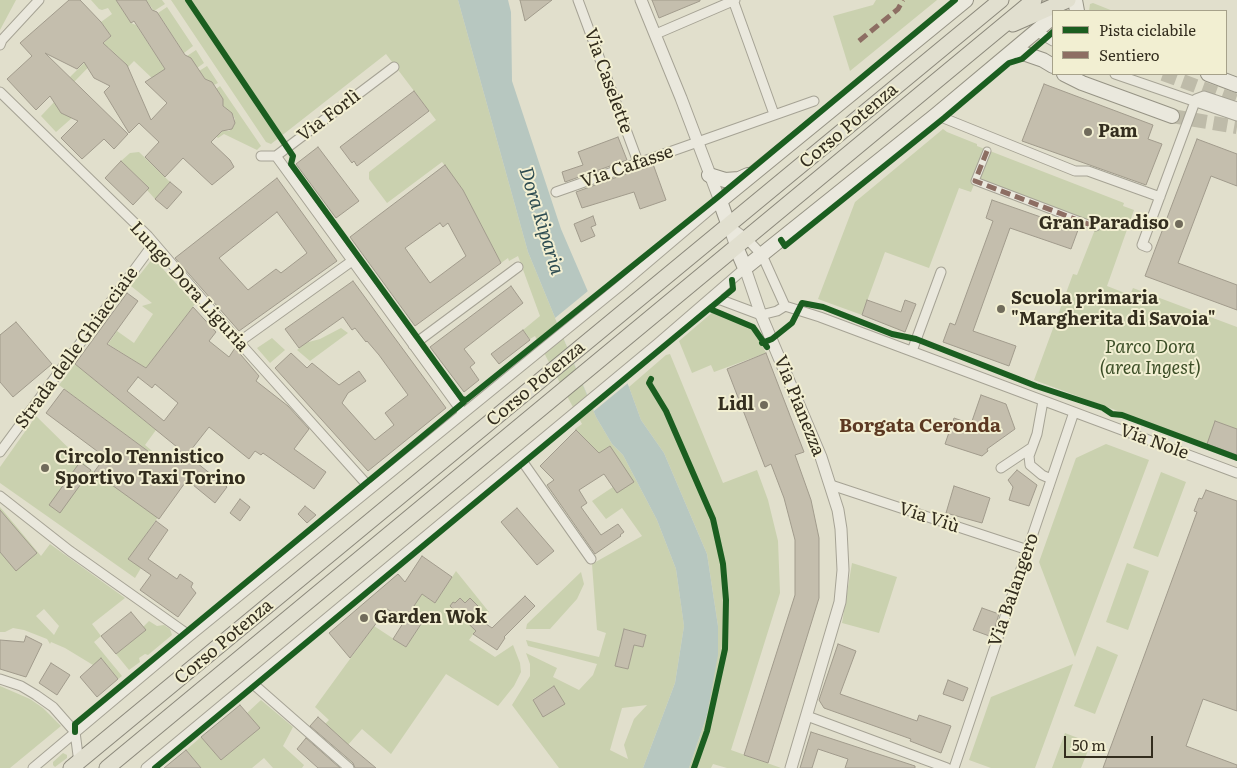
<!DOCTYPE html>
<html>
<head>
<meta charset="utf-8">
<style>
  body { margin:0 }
  #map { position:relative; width:1237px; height:768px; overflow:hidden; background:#e1dfcc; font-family:Literata,serif }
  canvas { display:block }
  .legend { position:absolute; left:1052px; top:10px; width:175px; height:65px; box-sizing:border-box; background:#f2efd2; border:1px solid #a6a18a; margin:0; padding:6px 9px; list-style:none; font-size:15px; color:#332d1e }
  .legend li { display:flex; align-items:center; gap:10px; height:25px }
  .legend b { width:25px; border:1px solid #a6a18a }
  .scale { position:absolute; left:1064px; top:736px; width:89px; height:22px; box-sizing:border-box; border:2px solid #332d1e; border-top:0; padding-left:6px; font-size:15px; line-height:18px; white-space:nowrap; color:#332d1e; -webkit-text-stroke:4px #f2efd2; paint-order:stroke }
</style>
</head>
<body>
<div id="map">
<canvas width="1237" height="768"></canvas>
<ul class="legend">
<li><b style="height:6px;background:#1b5e20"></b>Pista ciclabile</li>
<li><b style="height:6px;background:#8d6e63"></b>Sentiero</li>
</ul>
<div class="scale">50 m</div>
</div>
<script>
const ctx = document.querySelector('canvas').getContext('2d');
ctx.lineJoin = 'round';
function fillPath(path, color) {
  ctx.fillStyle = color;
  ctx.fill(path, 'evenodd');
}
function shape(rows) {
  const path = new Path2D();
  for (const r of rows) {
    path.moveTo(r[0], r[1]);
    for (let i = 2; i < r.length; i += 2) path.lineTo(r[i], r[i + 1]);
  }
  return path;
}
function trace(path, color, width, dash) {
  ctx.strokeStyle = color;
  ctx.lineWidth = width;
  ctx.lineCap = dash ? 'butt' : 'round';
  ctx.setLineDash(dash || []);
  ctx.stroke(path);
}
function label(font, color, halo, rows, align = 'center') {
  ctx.font = font + ' Literata,serif';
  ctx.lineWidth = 4;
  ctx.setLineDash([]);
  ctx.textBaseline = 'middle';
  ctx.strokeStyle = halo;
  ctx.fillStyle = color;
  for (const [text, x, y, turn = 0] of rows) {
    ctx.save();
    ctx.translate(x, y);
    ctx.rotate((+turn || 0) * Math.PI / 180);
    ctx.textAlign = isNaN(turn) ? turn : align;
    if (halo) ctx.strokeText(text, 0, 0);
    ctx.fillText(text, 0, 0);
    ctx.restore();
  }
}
const green = shape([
  [0,0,16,0,0,30],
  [91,0,116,0,131,23,136,25,165,69,171,72,221,130,229,131,234,126,235,119,232,113,223,106,223,99,216,89,220,86,261,146,257,150,224,134,218,138,175,96,173,98,134,61,123,72,125,63,108,47,74,82,70,77,111,36,101,22,112,14,108,8,102,10,99,9],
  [146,0,162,0,165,4,154,11],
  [171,0,458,0,528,252,596,417,612,444,623,455,657,520,676,569,684,626,675,683,643,768,559,768,512,705,530,676,530,664,526,653,557,668,553,677,579,690,593,675,597,664,528,646,526,640,599,657,606,633,597,630,592,564,642,536,622,508,606,519,592,501,613,487,633,482,610,446,592,457,587,442,575,429,582,424,535,336,530,339,523,330,540,316,518,256,509,261,508,258,501,263,463,190,442,162,387,203,369,179,369,172,436,120,386,54,271,144,266,142],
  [624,629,646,635,643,647,634,645,628,669,615,666],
  [554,687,543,716,533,699],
  [647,705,634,719,624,745,628,759,610,750,622,708],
  [876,0,937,0,850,71,833,16,873,5],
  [1093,3,1113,11,1089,11,1090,4],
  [167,7,193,46,184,53,158,13],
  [196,50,204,63,197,68,187,56],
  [207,66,218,83,214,85,205,79,199,71],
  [56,100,61,113,73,117,56,132,41,116],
  [943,129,947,132,977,144,977,146,1124,203,1123,206,1134,210,1107,286,1130,295,1133,288,1237,327,1237,455,1034,380,1073,274,1077,275,1096,227,975,182,971,192,959,188,929,268,885,252,862,315,818,299,855,202],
  [139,152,170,182,155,199,147,190,149,188,121,161,130,153],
  [153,258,195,304,146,368,108,344,117,331,134,343,153,314,142,306,152,303,131,286],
  [714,311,753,327,766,353,714,372,711,365,692,373,679,341],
  [341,328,348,333,310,361,297,350,305,343,320,339],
  [272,338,285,350,270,363,257,348],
  [670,354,723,483,757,470,768,500,778,541,780,593,731,750,781,768,727,768,713,764,711,768,689,768,707,715,718,626,707,554,664,453,641,420,629,387,666,355],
  [75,364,156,430,145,445,165,462,164,463,59,385],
  [36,416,91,470,158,517,129,559,141,568,135,578,0,483,0,467],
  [1106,444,1149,460,1075,657,1039,562,1076,458],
  [1161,472,1186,482,1158,557,1133,548],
  [0,507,41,556,50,544,125,598,92,624,101,636,94,642,122,676,118,679,102,659,93,665,65,648,51,642,50,644,47,639,24,630,13,628,5,632,0,632],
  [44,609,59,626,54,635,36,616],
  [852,563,897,577,879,633,842,623],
  [1127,563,1149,571,1128,630,1106,622],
  [456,571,489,612,479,620,482,622,469,640,495,657,513,645,520,663,521,672,514,686,498,706,446,674,391,754,362,729,347,746,340,737,325,724,329,720,315,707,374,626,406,647,425,618,412,609,422,594,435,603],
  [581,572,584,584,577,599,550,629,526,629,527,624],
  [149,621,157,626,164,625,170,629,172,635,148,655,145,654,139,658,140,662,129,670,116,654,145,630,143,627],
  [1097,646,1118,655,1095,714,1074,706],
  [1073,664,1035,768,991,768,969,760,991,697],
  [0,686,30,699,43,708,61,726,10,768,0,768],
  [261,700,293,727,283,746,304,765,302,768,273,768,264,758,252,768,201,768,186,750,201,737,221,760,259,728,247,713],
  [1065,733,1091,743,1081,768,1052,768],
  [63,753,67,755,67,758,55,767,53,765,53,762]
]);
const water = shape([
  [458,0,508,0,511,12,512,81,561,229,629,387,641,420,664,453,707,554,718,626,718,655,707,715,689,768,643,768,675,683,684,626,676,569,657,520,623,455,612,444,596,417,528,252]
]);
const pier = shape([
  [588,291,628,383,594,411,555,318]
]);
const building = shape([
  [69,0,80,0,101,22,111,36,103,43,127,65,151,120,167,103,145,82,165,69,134,21,131,23,116,0,146,0,152,10,157,12,185,55,191,58,205,79,212,82,223,99,223,106,232,113,235,123,232,129,222,131,211,142,230,160,234,167,212,185,183,158,165,177,145,157,159,142,139,123,129,133,104,92,110,86,94,78,84,62,77,69,45,53,128,134,114,149,104,139,82,159,61,138,78,121,61,113,50,96,36,110,7,79,32,56,20,43,69,0],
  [520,0,552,0,525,21,520,0],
  [652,0,700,0,700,1,659,18,652,0],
  [1044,84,1153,125,1148,139,1162,144,1146,185,1022,141,1044,84],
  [414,91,429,111,357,166,354,161,352,163,340,147,414,91],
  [618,137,627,160,565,182,562,172,583,165,578,152,618,137],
  [1197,139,1237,154,1237,186,1211,176,1178,263,1237,285,1237,310,1145,276,1197,139],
  [318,147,359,201,336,218,296,164,318,147],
  [121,161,149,188,133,205,105,178,121,161],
  [653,164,666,200,640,209,634,192,582,208,576,192,653,164],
  [445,165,463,190,501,263,415,326,350,237,445,165],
  [440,223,443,227,448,223,466,256,430,283,405,248,440,223],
  [277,178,337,261,239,331,175,258,277,178],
  [277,212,307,253,281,273,276,269,248,290,219,258,277,212],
  [170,182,182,192,167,209,155,199,170,182],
  [992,200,1078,230,1071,249,1010,228,973,331,1016,346,1009,366,943,342,950,323,955,325,993,221,986,218,992,200],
  [593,216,596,225,591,227,595,236,581,242,574,224,593,216],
  [353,281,446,408,368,471,275,368,291,353,307,368,312,363,339,385,359,371,366,381,348,393,342,403,375,440,394,425,385,413,408,395,379,355,367,341,366,342,355,328,352,330,343,317,299,348,285,329,353,281],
  [511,286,523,303,464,349,475,363,470,367,479,380,464,392,430,347,511,286],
  [127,293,138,301,107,344,146,368,193,307,216,332,209,341,229,357,235,348,259,376,256,381,288,406,309,429,294,449,326,472,314,489,263,453,261,455,255,451,249,459,209,427,187,455,227,487,215,503,187,480,159,519,94,472,105,457,46,413,64,389,164,463,177,447,75,364,127,293],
  [138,377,152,388,155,384,178,403,164,421,127,391,138,377],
  [867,300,901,312,905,300,916,304,905,332,862,315,867,300],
  [16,322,52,364,13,397,0,382,0,335,16,322],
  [523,330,530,340,499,364,491,354,523,330],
  [766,353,804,452,795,455,811,500,819,538,819,598,768,763,744,755,795,595,795,540,784,498,771,464,765,467,727,369,766,353],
  [981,395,1006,404,1015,429,987,449,988,451,982,456,945,444,954,418,971,424,981,395],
  [1215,421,1237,429,1237,455,1207,444,1215,421],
  [576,430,599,453,610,446,634,482,617,493,604,474,579,490,587,503,581,507,601,535,618,524,624,532,620,535,621,536,595,554,547,485,554,480,540,466,576,430],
  [80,462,91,470,60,513,49,505,80,462],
  [1017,470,1037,485,1029,506,1009,500,1013,487,1008,480,1017,470],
  [954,486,990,498,982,523,946,513,954,486],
  [1206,490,1237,501,1237,711,1203,699,1186,746,1237,765,1237,768,1103,768,1197,512,1194,511,1199,498,1202,499,1206,490],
  [240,499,250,507,240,521,230,513,240,499],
  [305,506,316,515,307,523,298,514,305,506],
  [517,508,554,551,537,565,501,522,517,508],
  [0,510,37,553,16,571,0,552,0,510],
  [156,521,168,530,148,559,177,579,180,574,193,583,191,587,196,593,178,617,140,590,151,575,128,559,156,521],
  [422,556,452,577,435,603,422,594,412,609,425,618,406,647,393,639,405,620,387,609,350,658,329,633,398,574,405,582,422,556],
  [525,596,535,606,504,637,505,638,497,650,473,634,476,631,450,606,453,602,455,603,460,598,465,603,470,598,480,608,473,615,492,628,525,596],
  [982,608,999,614,992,637,973,630,982,608],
  [131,612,146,630,116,654,101,636,131,612],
  [624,629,646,635,643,647,634,645,628,669,615,666,624,629],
  [26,636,42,644,26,677,0,669,0,640,24,642,26,636],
  [838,644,856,651,840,694,917,721,919,715,951,726,941,753,910,741,911,739,824,708,819,700,838,644],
  [101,658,118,679,97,697,80,677,101,658],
  [51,663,70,675,57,695,39,683,51,663],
  [948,680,968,688,963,701,943,694,948,680],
  [554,686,565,704,543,717,533,700,554,686],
  [240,705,260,728,221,760,201,737,240,705],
  [318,717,351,747,376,768,355,768,353,763,310,726,318,717],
  [811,732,915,766,915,768,845,768,848,759,818,749,812,768,800,768,811,732],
  [306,738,340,768,318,768,297,749,306,738],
  [186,750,201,768,164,768,186,750]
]);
const secondaryTunnel = shape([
  [1021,0,1053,38],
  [1042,0,1053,13],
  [1163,74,1237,101],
  [1172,116,1237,127]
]);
const pedestrian = shape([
  [987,151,975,181,1096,227]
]);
const minor = shape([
  [578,0,638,162],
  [733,0,774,114],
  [1036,31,1053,41],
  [656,34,735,0],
  [0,45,2,40,39,0],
  [1115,74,1237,116],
  [0,92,148,236,239,342,370,488],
  [936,115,1075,171,1088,171,1160,197],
  [261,156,276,156,394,67],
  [276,156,463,413],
  [556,192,814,101],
  [729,226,747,239,762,255,785,306],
  [1147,247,1142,245,1196,99,1204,96,1237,107],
  [708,300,721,300,761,315,777,311,785,306],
  [785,306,820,317,1237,473],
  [239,342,352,261],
  [413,345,518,267],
  [912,351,941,272],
  [1043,401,1037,434,1029,456,1030,465,1042,475,1051,479],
  [0,452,154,243],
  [520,458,591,559],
  [1001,468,1031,448],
  [831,485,1028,550],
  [0,496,70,551,190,636],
  [0,679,21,686,36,695,53,707,75,732,79,763],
  [251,682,349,768],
  [807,716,947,768],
  [33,768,190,636,620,286,720,201],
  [146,768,657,344,745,268],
  [954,768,1074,412]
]);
const tertiary = shape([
  [641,0,681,98,720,201],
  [729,226,736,247],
  [745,268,761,315,821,457,838,510,841,529,843,570,840,602,791,768]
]);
const secondary = shape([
  [1075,0,1077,11],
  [1014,50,1043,60,1053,66],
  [1064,74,1082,83,1172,116],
  [1208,74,1237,85],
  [709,175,725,180,739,179,748,175],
  [729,226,720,201,966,0],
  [736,247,745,268,936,115,1053,17]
]);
const primary = shape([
  [1013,24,1068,0],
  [71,768,1001,0],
  [107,768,1034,0]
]);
const quiet = shape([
  [859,41,898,9,903,0],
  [987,151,975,181,1096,227]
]);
const cycleway = shape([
  [188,0,293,156,291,164,462,399,466,400,718,197,955,0],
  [781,240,785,246,944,118,1009,63,1022,59,1053,32],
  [710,309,753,327,767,347],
  [762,343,772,339,792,323,802,303,823,307,892,334,916,339,1036,386,1103,408,1112,414,1122,415,1237,458],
  [651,379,649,383,666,411,713,519,723,564,726,600,725,649,707,731,694,768],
  [75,732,75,724,464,402],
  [155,768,733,289,732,280]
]);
const markers = [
  [1088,132,5,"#706b5b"],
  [1179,224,5,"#706b5b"],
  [1001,309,5,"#706b5b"],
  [764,405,5,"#706b5b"],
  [45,468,5,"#706b5b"],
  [364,618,5,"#706b5b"]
];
const streetNames = [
  ["Via Caselette",608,81,70],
  ["Via Forlì",329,116,-37],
  ["Corso Potenza",849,126,-40],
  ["Via Cafasse",627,167,-19],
  ["Lungo Dora Liguria",189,287,48],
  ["Strada delle Ghiacciaie",77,348,-54],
  ["Corso Potenza",536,384,-40],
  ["Via Pianezza",799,406,68],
  ["Via Nole",1154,442,20],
  ["Via Viù",929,518,18],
  ["Via Balangero",1014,590,-71],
  ["Corso Potenza",224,642,-40]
];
const poiNames = [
  ["Pam",1098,132],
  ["Gran Paradiso",1169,224,"right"],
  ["Scuola primaria",1011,299],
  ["\"Margherita di Savoia\"",1011,320],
  ["Lidl",754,405,"right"],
  ["Circolo Tennistico",55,458],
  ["Sportivo Taxi Torino",55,479],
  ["Garden Wok",374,618]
];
const parkNames = [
  ["Parco Dora",1150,348],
  ["(area Ingest)",1150,369]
];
const waterNames = [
  ["Dora Riparia",541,221,73]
];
const neighbourhoodNames = [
  ["Borgata Ceronda",920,426]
];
fillPath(green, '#cad1af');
fillPath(water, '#b7c7c0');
fillPath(pier, '#e1dfcc');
fillPath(building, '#c4bead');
trace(building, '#a19b8c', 1);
trace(secondaryTunnel, '#bebba9', 14, [14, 7]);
trace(pedestrian, '#a6a395', 9);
trace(minor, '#a6a395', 11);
trace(tertiary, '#a6a395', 13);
trace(secondary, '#969385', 16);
trace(primary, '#8c897c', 17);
trace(pedestrian, '#eae8dd', 7);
trace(minor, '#eae8dd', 9);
trace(tertiary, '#eae8dd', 11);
trace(secondary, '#eae8dd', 14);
trace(primary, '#e1dfcf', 15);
trace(quiet, '#8d6e63', 5, [10, 5]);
trace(cycleway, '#1b5e20', 6);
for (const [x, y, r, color] of markers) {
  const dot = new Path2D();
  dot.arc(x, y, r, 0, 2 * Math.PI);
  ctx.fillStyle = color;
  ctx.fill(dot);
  trace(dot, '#f2efd2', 2);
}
label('18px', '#332d1e', '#f2efd2', streetNames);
label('bold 18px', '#332d1e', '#f2efd2', poiNames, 'left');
label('italic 18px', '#3c4e27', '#f2efd2', parkNames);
label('italic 19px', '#2f4d52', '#f2efd2', waterNames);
label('bold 19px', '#5c3922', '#f2efd2', neighbourhoodNames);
</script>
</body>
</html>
